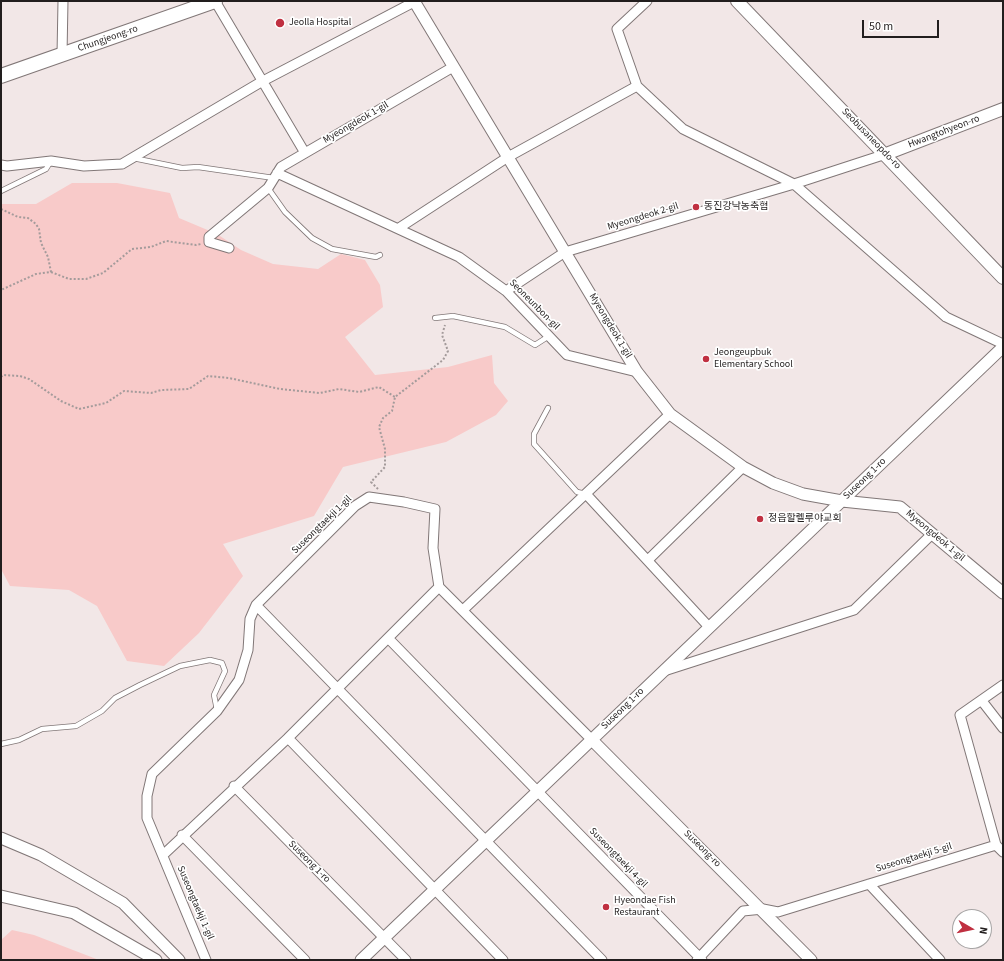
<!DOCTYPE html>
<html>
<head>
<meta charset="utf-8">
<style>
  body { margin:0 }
  #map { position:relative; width:1004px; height:961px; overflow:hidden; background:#f2e7e7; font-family:"Source Sans 3",sans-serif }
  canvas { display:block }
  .frame { position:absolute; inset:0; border:2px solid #221e1e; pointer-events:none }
  .north { position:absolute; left:952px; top:909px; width:40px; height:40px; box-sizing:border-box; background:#fff; border:1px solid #a7a5a5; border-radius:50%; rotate:99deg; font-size:11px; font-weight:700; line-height:16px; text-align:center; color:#221e1e }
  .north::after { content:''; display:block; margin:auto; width:14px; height:18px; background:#c03041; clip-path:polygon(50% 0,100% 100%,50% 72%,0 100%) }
  .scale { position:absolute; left:862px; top:20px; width:77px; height:18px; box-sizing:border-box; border:2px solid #221e1e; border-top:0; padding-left:5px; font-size:12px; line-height:14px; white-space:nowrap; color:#221e1e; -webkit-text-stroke:3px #fff; paint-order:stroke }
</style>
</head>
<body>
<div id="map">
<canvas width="1004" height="961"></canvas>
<div class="frame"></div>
<div class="north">N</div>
<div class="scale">50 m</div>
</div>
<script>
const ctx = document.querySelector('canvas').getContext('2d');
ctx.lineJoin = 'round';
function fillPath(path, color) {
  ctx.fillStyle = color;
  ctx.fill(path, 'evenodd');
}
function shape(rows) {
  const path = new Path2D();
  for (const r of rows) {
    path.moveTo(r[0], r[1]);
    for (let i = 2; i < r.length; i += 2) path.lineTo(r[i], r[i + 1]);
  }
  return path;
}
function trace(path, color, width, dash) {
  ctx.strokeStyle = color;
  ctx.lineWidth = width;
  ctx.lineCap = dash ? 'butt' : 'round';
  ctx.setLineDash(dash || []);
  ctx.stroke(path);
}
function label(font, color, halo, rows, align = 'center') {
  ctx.font = font + ' "Source Sans 3","Noto Sans KR",sans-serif';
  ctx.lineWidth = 3.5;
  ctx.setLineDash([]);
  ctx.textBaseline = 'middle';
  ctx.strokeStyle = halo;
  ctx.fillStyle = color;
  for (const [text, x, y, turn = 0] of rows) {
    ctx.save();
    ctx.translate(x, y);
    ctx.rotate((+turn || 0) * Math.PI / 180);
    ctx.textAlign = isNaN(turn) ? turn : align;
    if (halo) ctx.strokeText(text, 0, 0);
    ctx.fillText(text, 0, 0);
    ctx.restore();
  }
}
const green = shape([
  [72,183,117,183,170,193,179,218,217,234,241,250,273,264,318,269,341,254,365,260,380,285,383,307,345,337,375,375,448,367,492,355,494,383,508,401,496,415,446,442,343,467,314,516,223,544,243,576,199,633,164,666,127,661,97,606,69,590,10,586,1,569,1,204,36,204],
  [12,930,34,935,99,960,1,960,1,940]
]);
const path = shape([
  [1,209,18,217,28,218,36,224,39,229,41,243,48,257,51,272,36,274,1,290],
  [51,272,69,279,86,279,103,273,132,249,151,247,166,241,196,245,201,244],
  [1,377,3,375,20,376,29,379,61,401,79,409,106,403,124,391,151,393,161,390,189,389,208,376,229,378,280,389,320,393,339,389,359,392,379,387,395,397],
  [378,489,371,482,385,467,385,449,379,427,383,418,392,411,395,397,443,360,448,351,442,335,445,325]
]);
const service = shape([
  [133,158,182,168,198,167,274,178],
  [268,188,285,212,312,238,332,249,376,257,380,255],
  [1,191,46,169,51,161],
  [435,318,453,316,505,327,535,345,549,336],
  [548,408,534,434,534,444,577,492,586,494],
  [1,744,19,740,42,729,76,726,102,711,115,698,140,685,180,666,210,660,222,663,225,671,214,695,217,710]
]);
const minor = shape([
  [215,1,305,153],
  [647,1,617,29,637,86,683,129,794,184,946,317,1003,344],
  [62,55,63,1],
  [1,165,7,166,51,161,84,166,122,164,261,82,414,2],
  [277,173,459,257,506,291,567,355,637,372],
  [399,228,508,157,637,86],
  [229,248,209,242,209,237,268,188,281,167,453,67],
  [506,291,565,252,794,184,886,154],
  [586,494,709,627],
  [648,560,743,467],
  [256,605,602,960],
  [463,610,670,414],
  [388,638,702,960],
  [664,671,854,610,932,534],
  [1003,685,960,715,996,845,1003,852],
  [982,701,1003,728],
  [288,738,503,960],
  [234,786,406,960],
  [182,835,305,960],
  [163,855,288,738,439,587],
  [869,884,940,960],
  [206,960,147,818,147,796,152,774,217,711,239,680,248,650,250,619,256,605,355,506,369,497,404,502,435,509,433,548,439,587,592,740],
  [697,960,743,911,763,909,778,912,996,845]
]);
const tertiary = shape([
  [414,1,637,372,670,414,743,467,773,483,803,494,842,501,900,507,1003,593],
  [592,740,811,960],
  [1,838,41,855,123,903,179,960],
  [1,896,74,913,156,960],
  [361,960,1003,347]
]);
const secondary = shape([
  [737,1,1003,278],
  [886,154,1003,109]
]);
const primary = shape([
  [1,76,215,1]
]);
const markers = [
  [280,23,5,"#c03041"],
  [696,207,4,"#c03041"],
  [706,359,4,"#c03041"],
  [760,519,4,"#c03041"],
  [606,907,4,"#c03041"]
];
const poiNames = [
  ["Jeolla Hospital",289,23],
  ["동진강낙농축협",704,207],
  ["Jeongeupbuk",714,353],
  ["Elementary School",714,365],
  ["정읍할렐루야교회",768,519],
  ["Hyeondae Fish",614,901],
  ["Restaurant",614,913]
];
const streetNames = [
  ["Chungjeong-ro",108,39,-19],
  ["Myeongdeok 1-gil",356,123,-30],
  ["Hwangtohyeon-ro",944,132,-21],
  ["Seobusaneopdo-ro",871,139,46],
  ["Myeongdeok 2-gil",643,217,-17],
  ["Seoneunbon-gil",534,305,45],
  ["Myeongdeok 1-gil",610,326,59],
  ["Suseong 1-ro",865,479,-44],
  ["Suseongtaekji 1-gil",322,525,-44],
  ["Myeongdeok 1-gil",935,536,40],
  ["Suseong 1-ro",623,709,-44],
  ["Suseong-ro",702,849,45],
  ["Suseongtaekji 4-gil",618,858,46],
  ["Suseongtaekji 5-gil",914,858,-17],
  ["Suseong 1-ro",309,862,45],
  ["Suseongtaekji 1-gil",195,903,67]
];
fillPath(green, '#f8cac9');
trace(service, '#817777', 6);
trace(minor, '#817777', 11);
trace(tertiary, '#817777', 13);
trace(secondary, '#817777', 14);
trace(primary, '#817777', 16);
trace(path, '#a49b9b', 2, [2, 2]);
trace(service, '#fff', 4.5);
trace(minor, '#fff', 9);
trace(tertiary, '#fff', 11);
trace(secondary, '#fff', 12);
trace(primary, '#fff', 14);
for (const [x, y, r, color] of markers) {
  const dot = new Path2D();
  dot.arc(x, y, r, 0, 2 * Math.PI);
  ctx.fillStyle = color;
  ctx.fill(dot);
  trace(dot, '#fff', 1.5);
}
label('10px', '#221e1e', '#fff', poiNames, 'left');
label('10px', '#221e1e', '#fff', streetNames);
</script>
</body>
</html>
